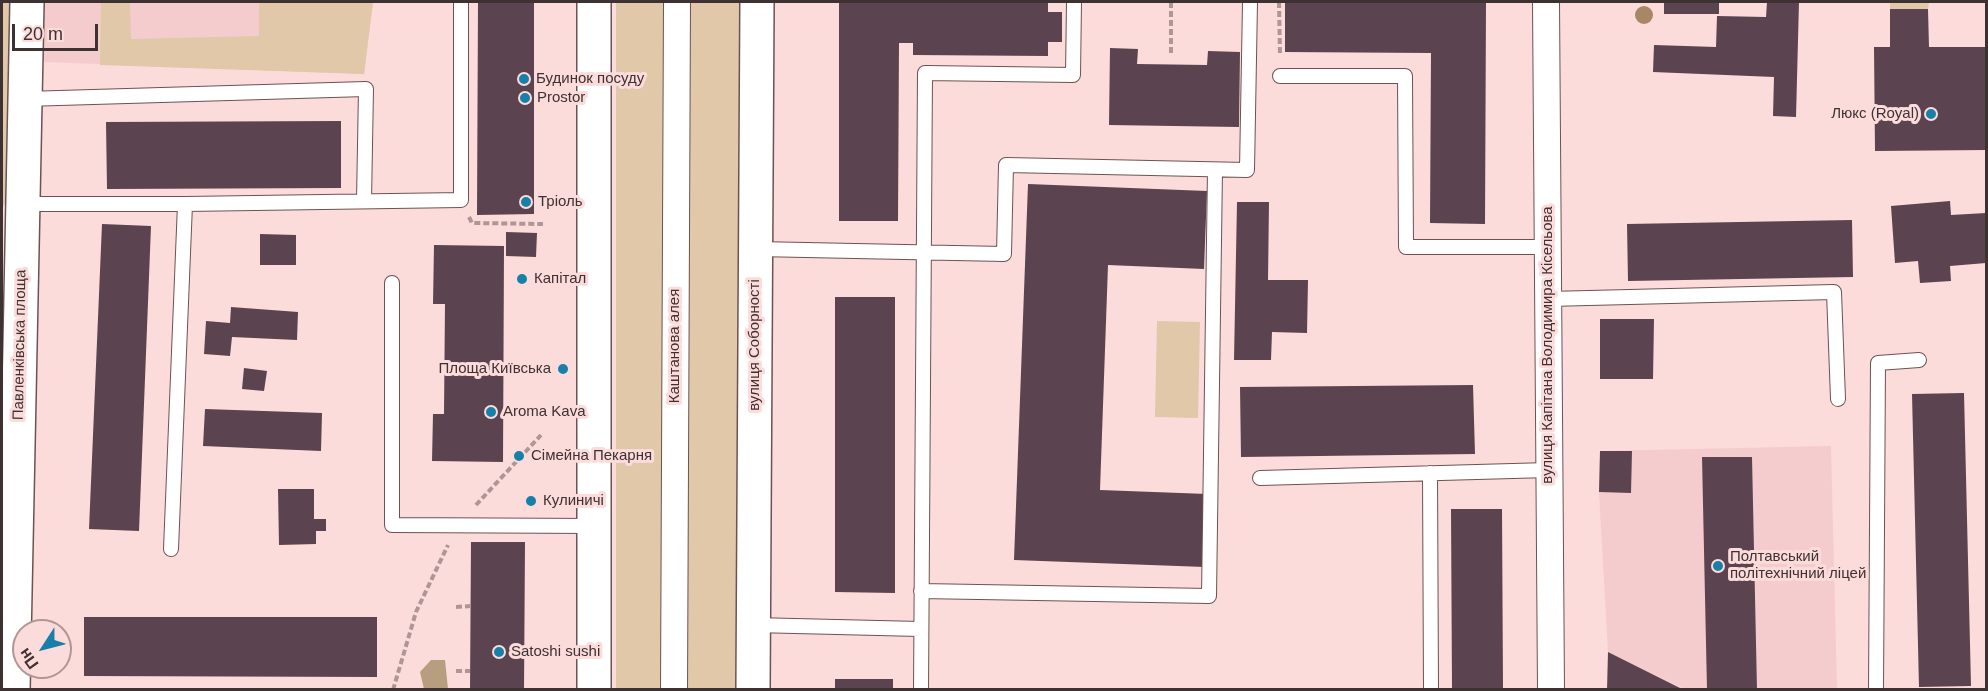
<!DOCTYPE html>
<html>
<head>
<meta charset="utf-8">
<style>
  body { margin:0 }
  #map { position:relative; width:1988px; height:691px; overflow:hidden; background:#fcdbdb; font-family:Arial,sans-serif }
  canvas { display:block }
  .frame { position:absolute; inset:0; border:3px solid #3e3131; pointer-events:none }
  .north { position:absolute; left:12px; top:619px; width:60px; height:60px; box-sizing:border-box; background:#fcdbdb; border:2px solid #b09797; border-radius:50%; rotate:234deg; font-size:16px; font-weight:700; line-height:24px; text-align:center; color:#3e3131 }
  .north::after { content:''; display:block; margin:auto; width:21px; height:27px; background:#1680a9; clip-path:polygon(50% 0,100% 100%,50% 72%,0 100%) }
  .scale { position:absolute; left:12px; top:24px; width:86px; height:27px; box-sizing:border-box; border:3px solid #3e3131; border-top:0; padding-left:8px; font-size:18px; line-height:21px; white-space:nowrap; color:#3e3131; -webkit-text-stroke:4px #fcdbdb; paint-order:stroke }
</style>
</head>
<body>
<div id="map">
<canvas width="1988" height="691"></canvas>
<div class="frame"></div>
<div class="north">Пн</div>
<div class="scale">20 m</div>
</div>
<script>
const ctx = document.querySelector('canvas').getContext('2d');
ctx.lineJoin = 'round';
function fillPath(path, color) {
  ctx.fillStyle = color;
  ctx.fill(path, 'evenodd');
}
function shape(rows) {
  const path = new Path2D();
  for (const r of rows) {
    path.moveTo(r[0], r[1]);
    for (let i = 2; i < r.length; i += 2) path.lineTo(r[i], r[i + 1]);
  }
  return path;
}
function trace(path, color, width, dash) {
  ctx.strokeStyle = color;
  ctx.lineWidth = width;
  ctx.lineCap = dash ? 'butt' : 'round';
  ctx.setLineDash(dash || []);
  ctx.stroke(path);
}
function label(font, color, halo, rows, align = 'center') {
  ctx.font = font + ' Arial,sans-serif';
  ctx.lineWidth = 6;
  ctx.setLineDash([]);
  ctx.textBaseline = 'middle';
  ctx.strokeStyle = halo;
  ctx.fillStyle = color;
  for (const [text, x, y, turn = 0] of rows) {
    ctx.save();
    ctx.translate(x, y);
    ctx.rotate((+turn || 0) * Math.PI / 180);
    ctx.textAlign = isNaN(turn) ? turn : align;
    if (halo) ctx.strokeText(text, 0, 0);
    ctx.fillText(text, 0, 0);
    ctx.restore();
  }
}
const built = shape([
  [44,2,373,2,364,74,43,62],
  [1831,446,1837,689,1684,689,1608,652,1599,492,1600,451]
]);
const green = shape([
  [2,2,11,2,9,53,8,201,2,207],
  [101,2,130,2,131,39,259,36,259,2,373,2,364,74,100,65],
  [616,2,742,2,740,689,616,689],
  [1890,2,1929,2,1928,9,1890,9],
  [1157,321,1200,322,1198,418,1155,417]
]);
const forest = shape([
  [431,660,445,660,448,689,424,689,420,672]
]);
const building = shape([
  [478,2,534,2,534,214,477,215],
  [839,2,1048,2,1048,12,1062,12,1062,42,1048,42,1048,56,913,55,913,43,899,43,898,221,839,221],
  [1285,2,1486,2,1485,224,1430,223,1431,53,1285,52],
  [1664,2,1719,2,1719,14,1664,14],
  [1767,2,1799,2,1796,117,1773,116,1774,77,1653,72,1654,45,1716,47,1717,16,1766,17],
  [1890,9,1928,9,1929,47,1986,47,1986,150,1875,151,1874,47,1890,47],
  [1110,48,1138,49,1137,64,1207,65,1208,51,1240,52,1239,127,1109,125],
  [341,121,341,188,107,189,106,122],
  [1028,184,1207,191,1204,269,1108,265,1100,490,1207,494,1205,567,1014,560],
  [1950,201,1951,215,1986,213,1986,263,1950,266,1951,281,1920,283,1918,261,1895,263,1891,206],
  [1237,202,1269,202,1268,280,1308,280,1307,333,1272,332,1271,360,1234,360],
  [1852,220,1853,277,1628,281,1627,224],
  [102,224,151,226,139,531,89,529],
  [506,232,537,233,536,257,506,256],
  [260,234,296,235,296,265,260,265],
  [434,245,504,246,503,462,432,461,433,414,444,414,445,304,433,304],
  [835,297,895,297,895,593,835,592],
  [231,307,298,312,297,340,232,337,230,356,204,354,206,321,230,323],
  [1600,319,1654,319,1653,379,1600,379],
  [244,368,267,371,264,391,242,389],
  [1473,385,1475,454,1241,457,1240,387],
  [1964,393,1971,686,1919,687,1912,394],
  [205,409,322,413,321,451,203,446],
  [1600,451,1632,451,1631,493,1599,492],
  [1702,457,1752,457,1757,690,1707,690],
  [278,489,314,489,314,519,326,519,326,531,316,531,316,544,279,545],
  [1451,509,1502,509,1503,690,1452,690],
  [471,542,525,542,524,690,470,690],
  [84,617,377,617,377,677,84,676],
  [1608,652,1684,690,1607,690],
  [835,679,893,679,893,690,835,690]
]);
const path = shape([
  [1171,2,1171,56],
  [1279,2,1280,55],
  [469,217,472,223,543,224],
  [476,505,541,435],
  [456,607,471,606],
  [456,671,470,671],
  [393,690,416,612,448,545]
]);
const lane = shape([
  [1280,76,1405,76,1406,247,1547,247],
  [25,99,366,89,364,201],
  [23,204,185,204,461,200,461,2],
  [756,249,1004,254,1006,165,1247,170,1250,2],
  [392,283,392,525,594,526],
  [1548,299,1834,292,1838,399],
  [1430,473,1431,690],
  [1260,478,1549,470],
  [171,549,185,204],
  [921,591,1209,596,1215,170],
  [753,625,920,629],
  [921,690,925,73,1073,75,1074,2],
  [1876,690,1878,363,1919,360]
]);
const street = shape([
  [1546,2,1551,690],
  [674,690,677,2]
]);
const secondary = shape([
  [13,690,27,2]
]);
const primary = shape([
  [594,690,594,2],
  [753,690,757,2]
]);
const trees = [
  [1644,15]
];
const markers = [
  [524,79,6,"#1680a9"],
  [525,98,6,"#1680a9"],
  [1931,114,6,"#1680a9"],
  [526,202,6,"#1680a9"],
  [522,279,6,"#1680a9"],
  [563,369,6,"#1680a9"],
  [491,412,6,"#1680a9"],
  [519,456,6,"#1680a9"],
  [531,501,6,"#1680a9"],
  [1718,566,6,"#1680a9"],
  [499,652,6,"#1680a9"]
];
const poiNames = [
  ["Будинок посуду",536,79],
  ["Prostor",537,98],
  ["Люкс (Royal)",1919,114,"right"],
  ["Тріоль",538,202],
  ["Капітал",534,279],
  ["Площа Київська",551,369,"right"],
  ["Aroma Kava",503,412],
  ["Сімейна Пекарня",531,456],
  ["Кулиничі",543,501],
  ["Полтавський",1730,557],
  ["політехнічний ліцей",1730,574],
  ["Satoshi sushi",511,652]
];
const streetNames = [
  ["Павленківська площа",20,345,-89],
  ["вулиця Соборності",755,345,-90],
  ["вулиця Капітана Володимира Кісельова",1548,345,-90],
  ["Каштанова алея",675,346,-90]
];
fillPath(built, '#f5cccd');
fillPath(green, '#e0c8a9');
fillPath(forest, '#b79e7e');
fillPath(building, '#5b434f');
trace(lane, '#6e5253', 16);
trace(street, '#6e5253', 28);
trace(secondary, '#6e5253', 36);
trace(primary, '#6e5253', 36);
trace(path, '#ae9696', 4, [6, 3]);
trace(lane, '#fff', 14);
trace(street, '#fff', 26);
trace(secondary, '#fff', 33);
trace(primary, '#fff', 33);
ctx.fillStyle = '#a98766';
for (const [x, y] of trees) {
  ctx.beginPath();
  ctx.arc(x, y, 9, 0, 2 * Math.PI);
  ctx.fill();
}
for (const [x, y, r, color] of markers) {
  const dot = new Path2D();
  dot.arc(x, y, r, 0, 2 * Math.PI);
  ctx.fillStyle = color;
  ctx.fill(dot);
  trace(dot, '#fcdbdb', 2);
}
label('15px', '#3e3131', '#fcdbdb', poiNames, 'left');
label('15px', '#3e3131', '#fcdbdb', streetNames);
</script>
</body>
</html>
